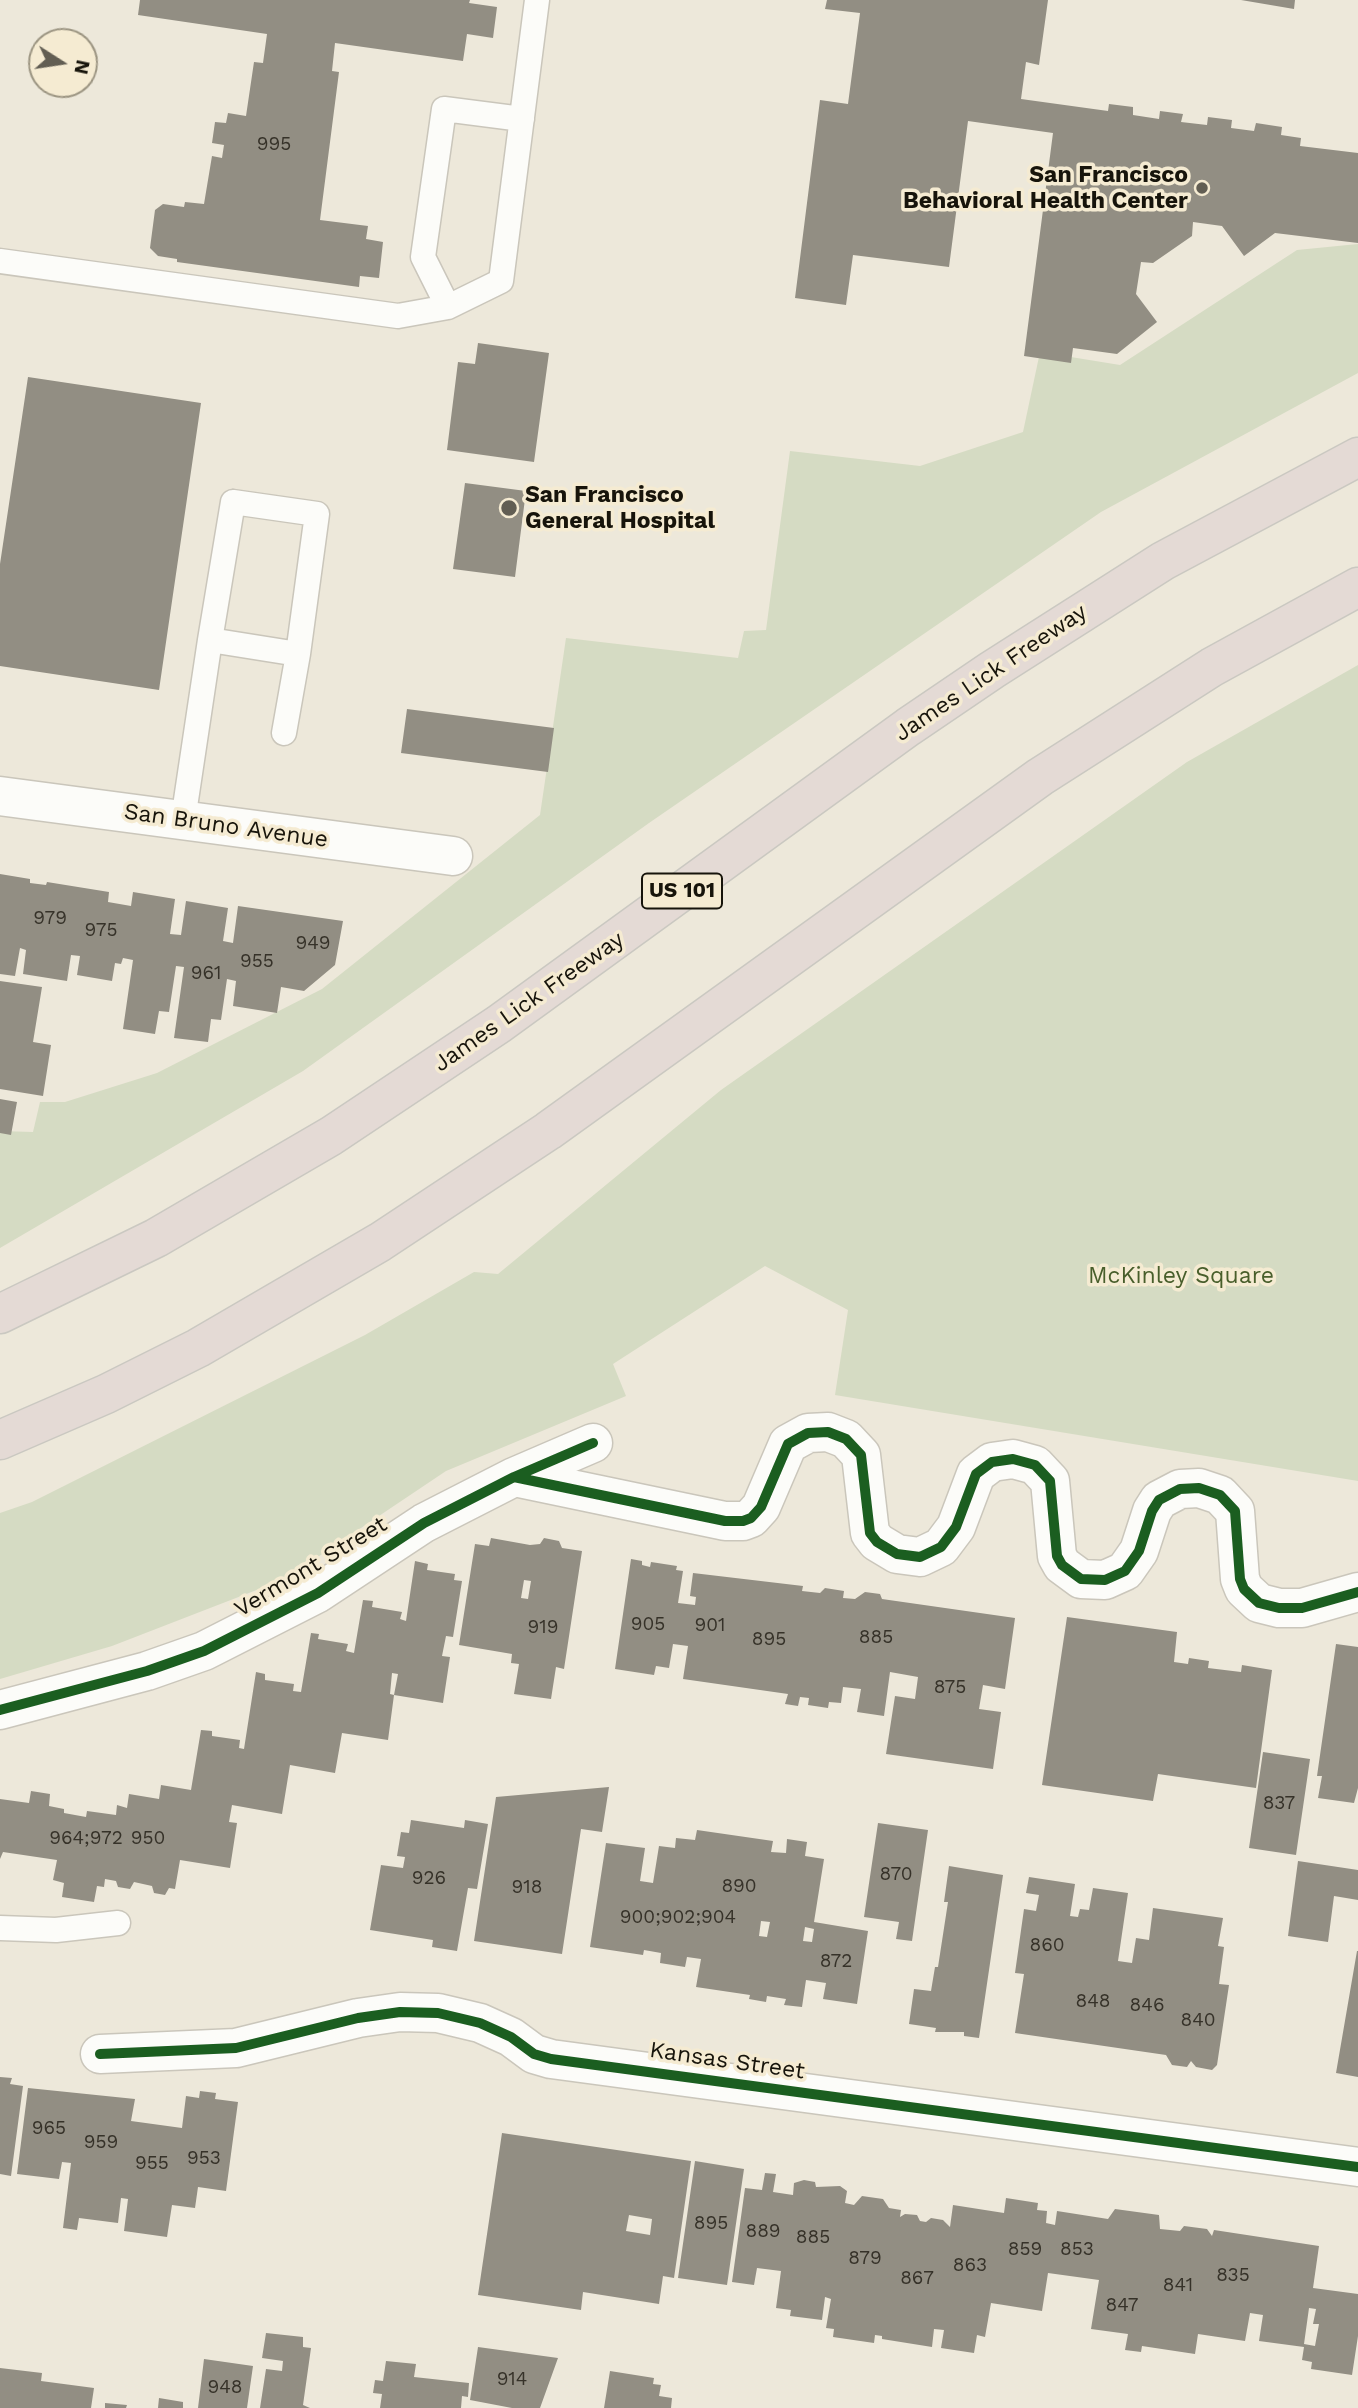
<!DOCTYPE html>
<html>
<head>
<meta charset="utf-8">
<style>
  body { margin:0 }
  #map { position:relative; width:1358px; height:2408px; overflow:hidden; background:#ede8da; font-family:"Work Sans",sans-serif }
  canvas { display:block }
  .north { position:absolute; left:28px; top:28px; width:70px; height:70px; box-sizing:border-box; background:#f5ebd2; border:2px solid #9c9582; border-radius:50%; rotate:102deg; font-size:19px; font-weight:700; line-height:28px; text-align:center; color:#17140b }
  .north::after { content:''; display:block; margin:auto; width:24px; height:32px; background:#625e53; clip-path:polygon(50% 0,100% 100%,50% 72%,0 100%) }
</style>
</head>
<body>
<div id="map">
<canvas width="1358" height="2408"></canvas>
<div class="north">N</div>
</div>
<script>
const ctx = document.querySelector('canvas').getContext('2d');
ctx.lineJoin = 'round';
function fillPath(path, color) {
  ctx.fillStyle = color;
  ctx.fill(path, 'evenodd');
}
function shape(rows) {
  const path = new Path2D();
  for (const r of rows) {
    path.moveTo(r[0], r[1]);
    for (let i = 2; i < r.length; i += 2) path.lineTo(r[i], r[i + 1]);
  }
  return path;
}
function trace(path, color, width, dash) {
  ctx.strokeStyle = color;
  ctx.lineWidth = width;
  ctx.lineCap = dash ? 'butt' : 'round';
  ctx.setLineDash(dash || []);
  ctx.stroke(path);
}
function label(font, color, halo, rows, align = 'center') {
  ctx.font = font + ' "Work Sans",sans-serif';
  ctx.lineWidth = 7;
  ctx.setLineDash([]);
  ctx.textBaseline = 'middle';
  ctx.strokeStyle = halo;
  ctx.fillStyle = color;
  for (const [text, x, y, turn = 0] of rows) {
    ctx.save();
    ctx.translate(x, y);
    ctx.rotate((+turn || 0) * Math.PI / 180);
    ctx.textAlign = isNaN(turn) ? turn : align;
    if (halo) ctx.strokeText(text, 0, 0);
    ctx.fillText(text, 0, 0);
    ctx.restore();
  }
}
const green = shape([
  [1358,244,1358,373,1101,512,649,823,303,1071,0,1248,0,1131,33,1132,40,1102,65,1102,157,1073,322,989,540,815,566,638,738,658,744,631,766,630,790,451,920,466,1023,432,1040,352,1120,365,1297,250],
  [1358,665,1358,1481,835,1395,848,1310,765,1266,613,1364,626,1396,446,1471,285,1579,112,1646,0,1679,0,1513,32,1502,365,1335,474,1272,498,1274,721,1090,1187,762]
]);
const building = shape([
  [140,0,470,0,469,3,497,7,493,38,467,34,463,61,335,43,332,71,339,72,320,220,368,226,366,239,383,242,379,278,360,276,359,287,177,262,177,259,158,256,150,248,155,210,163,204,184,207,185,202,204,204,212,156,222,158,224,145,212,143,215,122,226,123,228,113,246,116,254,62,263,63,267,34,138,15],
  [827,0,1048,0,1039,65,1026,62,1021,99,1108,111,1109,104,1133,107,1133,115,1159,119,1160,111,1183,114,1181,122,1207,125,1208,117,1232,120,1231,128,1254,131,1256,123,1282,127,1281,135,1301,138,1300,146,1358,153,1358,243,1275,233,1244,256,1222,226,1193,222,1192,236,1153,263,1141,262,1136,294,1157,322,1117,354,1073,348,1071,363,1024,356,1053,133,968,121,949,267,853,255,846,305,795,298,820,100,848,104,860,13,825,9],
  [1241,0,1295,0,1294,9],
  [478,343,549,353,534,462,447,450,458,362,475,364],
  [28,377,201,403,159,690,0,666,0,564],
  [465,483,526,491,515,577,453,569],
  [407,709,554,728,548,772,401,753],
  [0,874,30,879,30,883,46,885,47,882,109,892,108,902,131,906,133,892,175,899,170,934,181,935,186,901,228,908,223,941,233,943,238,906,343,921,335,965,304,991,281,987,277,1013,233,1006,236,981,227,979,221,1020,211,1019,208,1042,174,1038,184,967,176,966,169,1012,159,1011,155,1034,123,1029,133,960,123,958,121,964,115,963,112,981,77,975,80,956,71,955,67,981,23,974,26,950,20,948,15,976,0,974],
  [0,981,42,987,33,1042,51,1045,43,1096,0,1089],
  [0,1099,17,1102,11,1135,0,1133],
  [491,1538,530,1545,540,1544,544,1538,559,1541,562,1548,582,1551,564,1669,556,1667,551,1699,514,1694,519,1664,511,1663,512,1654,459,1645,475,1544,489,1546],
  [524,1580,531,1581,528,1599,521,1598],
  [631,1559,642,1561,642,1565,650,1567,651,1562,677,1566,676,1570,683,1571,678,1603,695,1605,696,1597,690,1596,693,1573,803,1586,802,1591,820,1593,825,1588,844,1591,843,1598,855,1599,865,1592,880,1594,882,1599,1015,1618,1005,1689,983,1685,979,1709,1001,1712,993,1769,886,1754,895,1696,915,1699,918,1677,890,1672,884,1716,857,1712,861,1689,843,1687,841,1703,829,1702,828,1708,808,1705,809,1698,800,1697,798,1706,785,1704,788,1694,683,1679,688,1646,673,1644,669,1668,656,1666,654,1675,615,1669],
  [415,1561,428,1564,427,1570,455,1574,454,1580,462,1581,453,1637,446,1636,442,1656,450,1657,443,1703,394,1695,398,1674,392,1673,390,1694,394,1695,388,1740,342,1733,335,1773,290,1765,282,1814,232,1805,229,1822,237,1823,230,1868,180,1860,175,1889,169,1888,165,1895,154,1893,152,1886,134,1882,130,1889,118,1887,116,1881,105,1879,104,1887,97,1886,94,1902,62,1897,64,1883,53,1880,57,1860,3,1852,0,1859,0,1799,29,1803,31,1791,50,1794,49,1806,64,1809,64,1813,86,1817,87,1811,116,1815,117,1805,127,1808,129,1794,159,1799,161,1785,191,1790,201,1730,212,1731,212,1736,240,1740,239,1748,244,1749,256,1672,265,1674,265,1680,294,1684,293,1691,301,1692,311,1633,319,1634,318,1639,348,1644,346,1651,354,1653,363,1600,373,1601,372,1607,402,1612,400,1619,406,1621],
  [1067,1617,1177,1632,1174,1662,1188,1664,1189,1658,1209,1661,1208,1668,1241,1672,1242,1665,1272,1670,1256,1788,1158,1774,1153,1801,1042,1785],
  [1336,1644,1358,1647,1358,1788,1354,1803,1318,1798,1322,1776,1317,1776],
  [1263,1752,1310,1759,1296,1855,1249,1848],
  [609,1787,602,1832,581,1829,562,1954,474,1941,496,1797],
  [411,1820,464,1828,465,1820,488,1824,477,1889,468,1888,457,1951,432,1947,433,1940,370,1930,381,1865,403,1868,405,1857,397,1856,401,1832,409,1833],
  [878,1823,928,1830,912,1941,896,1939,899,1922,864,1917],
  [697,1830,773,1841,771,1852,786,1853,787,1839,807,1842,805,1856,824,1859,814,1922,868,1931,857,2004,823,1999,826,1983,806,1980,802,2007,784,2005,786,1999,767,1996,766,2002,749,1999,750,1995,696,1987,701,1959,687,1957,685,1967,660,1963,661,1953,644,1950,643,1955,590,1947,606,1843,645,1848,640,1881,653,1883,659,1846,675,1848,676,1838,695,1840],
  [761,1921,770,1922,767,1937,759,1936],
  [805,1927,814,1929,812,1942,803,1941],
  [1298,1861,1358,1870,1358,1900,1334,1896,1328,1942,1288,1936],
  [949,1866,1003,1875,979,2038,964,2036,964,2032,935,2032,936,2028,909,2024,914,1989,931,1991,935,1967,938,1967,948,1902,944,1902],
  [1029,1877,1075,1884,1070,1916,1078,1917,1080,1909,1089,1910,1093,1888,1128,1893,1118,1961,1132,1963,1136,1938,1149,1940,1153,1908,1223,1918,1218,1946,1224,1947,1219,1984,1229,1985,1217,2065,1212,2070,1196,2067,1191,2061,1187,2067,1172,2065,1166,2055,1015,2033,1024,1974,1015,1973,1024,1909,1036,1911,1039,1895,1026,1893],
  [1357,1951,1358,1951,1358,2077,1336,2073],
  [0,2077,12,2078,10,2084,23,2086,11,2176,0,2174],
  [28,2088,135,2099,131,2121,182,2128,186,2096,199,2098,200,2091,216,2093,215,2099,238,2102,226,2191,198,2187,195,2208,172,2205,167,2237,124,2231,128,2199,121,2198,118,2223,79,2218,77,2230,63,2228,71,2163,62,2162,59,2179,17,2174],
  [502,2133,691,2161,674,2278,663,2276,659,2304,583,2292,581,2310,478,2295],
  [629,2215,652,2219,650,2235,626,2231],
  [695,2161,744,2169,727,2285,678,2278],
  [765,2173,776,2174,773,2192,793,2195,794,2183,804,2180,815,2182,816,2187,840,2186,847,2191,845,2203,854,2205,862,2196,883,2199,889,2208,901,2210,900,2217,905,2214,917,2215,920,2221,926,2222,931,2218,943,2220,950,2227,953,2205,1004,2213,1006,2198,1038,2203,1037,2210,1047,2211,1046,2223,1055,2225,1057,2211,1108,2219,1115,2209,1159,2215,1160,2229,1180,2231,1184,2226,1207,2229,1212,2236,1214,2230,1319,2246,1313,2288,1358,2294,1358,2336,1352,2375,1311,2369,1312,2362,1302,2360,1304,2347,1259,2341,1263,2315,1250,2313,1245,2341,1198,2334,1195,2354,1142,2346,1141,2352,1125,2350,1128,2334,1091,2329,1099,2280,1048,2273,1042,2311,991,2303,985,2337,977,2335,974,2353,941,2348,944,2330,934,2329,932,2347,882,2339,882,2336,875,2335,874,2343,833,2337,834,2329,826,2328,831,2299,825,2297,822,2320,790,2316,791,2310,776,2308,781,2271,757,2268,754,2285,732,2282,745,2188,762,2190],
  [1309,2308,1316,2309,1313,2324,1319,2324,1315,2346,1304,2344],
  [266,2333,303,2337,303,2347,311,2348,303,2405,310,2408,260,2408,266,2369,282,2371,283,2361,262,2358],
  [478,2347,558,2358,540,2408,512,2408,470,2400],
  [204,2359,253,2366,247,2408,198,2408],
  [386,2361,416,2364,414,2377,469,2383,468,2397,462,2396,461,2408,380,2408,382,2394,373,2393,375,2380,383,2381],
  [0,2368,42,2373,41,2381,94,2388,91,2408,0,2408],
  [610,2371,654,2378,653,2384,661,2385,659,2396,672,2398,671,2408,604,2408],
  [159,2398,183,2402,183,2408,158,2408],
  [105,2403,127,2405,126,2408,105,2408]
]);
const service = shape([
  [0,261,398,316,448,307,501,281,537,0],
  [448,307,423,257,444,109,522,119],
  [233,502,317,514,298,654,210,640,233,502],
  [284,733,298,654],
  [183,820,210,640],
  [0,1928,56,1930,118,1923]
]);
const minor = shape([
  [0,796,453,856],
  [514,1477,725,1521,743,1521,751,1518,761,1507,788,1444,808,1433,828,1432,846,1439,861,1455,870,1533,877,1542,897,1554,920,1557,941,1547,956,1527,976,1474,992,1462,1013,1459,1035,1465,1050,1481,1057,1556,1062,1565,1081,1579,1105,1580,1125,1571,1139,1551,1152,1511,1159,1500,1180,1489,1199,1488,1220,1495,1235,1511,1240,1579,1244,1589,1259,1603,1279,1608,1302,1608,1358,1592],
  [0,1710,147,1671,204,1651,318,1593,424,1523,514,1477,593,1443],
  [100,2054,236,2048,358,2018,400,2012,438,2013,480,2023,511,2037,534,2054,551,2059,1358,2167]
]);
const motorway = shape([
  [0,1314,156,1238,331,1136,499,1024,908,727,992,670,1163,561,1358,457],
  [0,1440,106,1394,198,1348,380,1242,548,1131,1040,777,1212,667,1358,587]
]);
const cycleway = shape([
  [514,1477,725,1521,743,1521,751,1518,761,1507,788,1444,808,1433,828,1432,846,1439,861,1455,870,1533,877,1542,897,1554,920,1557,941,1547,956,1527,976,1474,992,1462,1013,1459,1035,1465,1050,1481,1057,1556,1062,1565,1081,1579,1105,1580,1125,1571,1139,1551,1152,1511,1159,1500,1180,1489,1199,1488,1220,1495,1235,1511,1240,1579,1244,1589,1259,1603,1279,1608,1302,1608,1358,1592],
  [0,1710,147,1671,204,1651,318,1593,424,1523,514,1477,593,1443],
  [100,2054,236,2048,358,2018,400,2012,438,2013,480,2023,511,2037,534,2054,551,2059,1358,2167]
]);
const markers = [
  [1202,188,7,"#625e53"],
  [509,508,9,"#625e53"]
];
const numberNames = [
  ["995",274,144],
  ["979",50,918],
  ["975",101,930],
  ["949",313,943],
  ["955",257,961],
  ["961",206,973],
  ["905",648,1624],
  ["901",710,1625],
  ["919",543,1627],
  ["885",876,1637],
  ["895",769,1639],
  ["875",950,1687],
  ["837",1279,1803],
  ["964;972",86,1838],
  ["950",148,1838],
  ["870",896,1874],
  ["926",429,1878],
  ["890",739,1886],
  ["918",527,1887],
  ["900;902;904",678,1917],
  ["860",1047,1945],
  ["872",836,1961],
  ["848",1093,2001],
  ["846",1147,2005],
  ["840",1198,2020],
  ["965",49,2128],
  ["959",101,2142],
  ["953",204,2158],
  ["955",152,2163],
  ["895",711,2223],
  ["889",763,2231],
  ["885",813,2237],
  ["859",1025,2249],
  ["853",1077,2249],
  ["879",865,2258],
  ["863",970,2265],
  ["835",1233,2275],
  ["867",917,2278],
  ["841",1178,2285],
  ["847",1122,2305],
  ["914",512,2379],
  ["948",225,2387]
];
const shields = [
  [682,891,80]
];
const shieldNames = [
  ["US 101",682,891]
];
const poiNames = [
  ["San Francisco",1188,175],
  ["Behavioral Health Center",1188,201],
  ["San Francisco",525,495,"left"],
  ["General Hospital",525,521,"left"]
];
const streetNames = [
  ["James Lick Freeway",991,673,-34],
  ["San Bruno Avenue",226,826,8],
  ["James Lick Freeway",529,1002,-35],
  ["Vermont Street",311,1567,-31],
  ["Kansas Street",727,2061,8]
];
const parkNames = [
  ["McKinley Square",1181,1276]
];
fillPath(green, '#d5dbc3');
fillPath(building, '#928e83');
trace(service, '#cac6bb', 27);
trace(minor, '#cac6bb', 41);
trace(motorway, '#cac8c1', 41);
trace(service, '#fcfcf9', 24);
trace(minor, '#fcfcf9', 38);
trace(motorway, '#e4dad5', 38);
trace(cycleway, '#1b5e20', 10);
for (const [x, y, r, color] of markers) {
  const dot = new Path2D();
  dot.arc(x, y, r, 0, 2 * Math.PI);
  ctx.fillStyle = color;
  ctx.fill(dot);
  trace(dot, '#f5ebd2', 2.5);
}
label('19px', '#363229', null, numberNames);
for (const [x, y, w] of shields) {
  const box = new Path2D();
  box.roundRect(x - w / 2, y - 17.5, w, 35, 5);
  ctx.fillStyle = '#f5ebd2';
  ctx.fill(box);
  trace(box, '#17140b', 2);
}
label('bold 21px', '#17140b', null, shieldNames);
label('bold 23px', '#17140b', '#f5ebd2', poiNames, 'right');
label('23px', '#17140b', '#f5ebd2', streetNames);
label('23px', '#485e2b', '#f5ebd2', parkNames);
</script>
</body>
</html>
